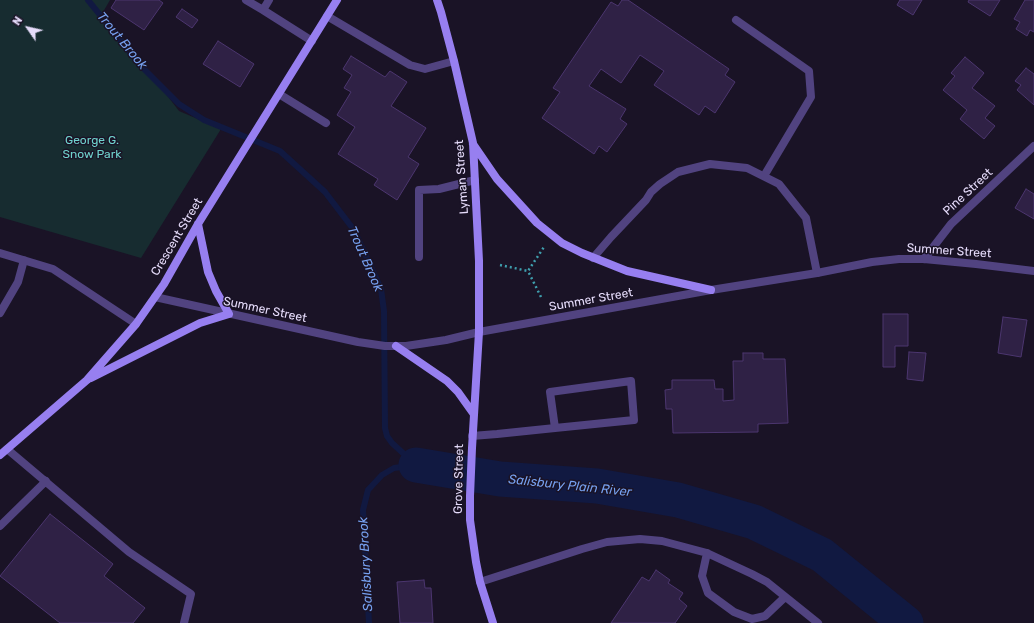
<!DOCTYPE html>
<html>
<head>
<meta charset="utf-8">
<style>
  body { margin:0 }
  #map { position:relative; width:1034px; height:623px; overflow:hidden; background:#1a1326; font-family:Rubik,sans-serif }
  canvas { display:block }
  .north { position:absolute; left:8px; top:8px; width:40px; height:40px; -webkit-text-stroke:3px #1a1326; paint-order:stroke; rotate:304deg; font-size:11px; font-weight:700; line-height:16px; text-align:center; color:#e6dcfb }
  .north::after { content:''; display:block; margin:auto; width:14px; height:18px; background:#e6dcfb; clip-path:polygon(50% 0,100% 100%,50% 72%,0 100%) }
</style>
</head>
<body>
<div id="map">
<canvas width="1034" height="623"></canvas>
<div class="north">N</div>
</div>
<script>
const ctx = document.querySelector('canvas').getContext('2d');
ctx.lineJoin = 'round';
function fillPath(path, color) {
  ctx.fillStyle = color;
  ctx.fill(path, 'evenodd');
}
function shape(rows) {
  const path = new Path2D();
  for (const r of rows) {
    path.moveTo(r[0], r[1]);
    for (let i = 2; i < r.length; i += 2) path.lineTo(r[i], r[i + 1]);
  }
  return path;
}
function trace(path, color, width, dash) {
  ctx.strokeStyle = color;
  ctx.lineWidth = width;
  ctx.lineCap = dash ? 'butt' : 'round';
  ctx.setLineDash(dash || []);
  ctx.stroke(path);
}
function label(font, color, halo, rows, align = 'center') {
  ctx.font = font + ' Rubik,sans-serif';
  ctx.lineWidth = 3;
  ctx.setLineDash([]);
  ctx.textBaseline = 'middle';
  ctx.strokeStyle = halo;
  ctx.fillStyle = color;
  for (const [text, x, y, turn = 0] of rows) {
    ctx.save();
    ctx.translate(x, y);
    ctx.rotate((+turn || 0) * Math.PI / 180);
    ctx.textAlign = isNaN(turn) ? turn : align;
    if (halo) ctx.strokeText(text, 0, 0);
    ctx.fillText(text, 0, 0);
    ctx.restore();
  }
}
const green = shape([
  [0,0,110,0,103,12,179,111,221,129,141,258,0,217]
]);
const stream = shape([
  [88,0,141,66,179,104,204,120,280,151,325,192,354,230,381,289,384,311,385,428,387,436,392,443,416,465],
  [369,623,363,510,368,490,382,475,394,468,416,465]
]);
const river = shape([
  [416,465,500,479,597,486,678,500,754,522,822,555,906,623]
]);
const building = shape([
  [116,0,159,0,163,3,144,30,111,8,116,0],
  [622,0,628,0,729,69,725,75,735,82,715,113,705,106,699,115,654,85,664,71,640,55,621,83,601,69,589,86,626,109,620,119,627,124,607,152,599,146,594,154,542,118,560,92,553,88,611,2,618,6,622,0],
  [900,0,922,0,913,15,897,5,900,0],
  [969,0,1000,0,990,16,968,2,969,0],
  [1025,0,1034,0,1034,32,1030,30,1027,36,1016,29,1020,22,1014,19,1025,0],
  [182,9,198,20,192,28,176,17,182,9],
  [218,41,254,64,240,87,203,64,218,41],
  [351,56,385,77,390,71,407,82,391,106,426,128,408,157,419,164,397,200,374,185,378,179,338,154,355,127,337,115,351,92,344,88,352,75,343,69,351,56],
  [965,57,984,73,972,88,995,106,985,118,995,126,984,139,960,119,967,110,943,90,955,76,951,73,965,57],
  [1026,68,1034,74,1034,105,1017,90,1021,85,1015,81,1026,68],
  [1026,189,1034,194,1034,219,1015,208,1026,189],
  [883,314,908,314,908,346,895,346,895,367,883,367,883,314],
  [1003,317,1027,320,1021,357,998,353,1003,317],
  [909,352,926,353,923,381,907,379,909,352],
  [743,353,763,353,763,359,785,359,788,423,758,424,758,432,673,433,672,409,666,409,665,390,672,389,672,380,714,380,715,389,723,389,723,401,734,400,733,361,743,361,743,353],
  [50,514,113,564,104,576,145,608,133,623,60,623,0,576,50,514],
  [656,570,670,580,668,583,683,593,679,599,687,606,675,623,611,623,642,577,649,581,656,570],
  [424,580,425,588,431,588,433,623,400,623,397,582,424,580]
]);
const path = shape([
  [500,265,528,271],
  [541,297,528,271,544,247]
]);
const service = shape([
  [246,0,263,10],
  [269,0,263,10,312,41],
  [327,16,410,65,425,69,454,61],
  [736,20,809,71,811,97,764,176],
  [279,94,326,123],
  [0,253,53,269,136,324],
  [419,257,419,190,439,189,475,180],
  [593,258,611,237,646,200,651,192,660,184,678,172,710,164,747,168,779,184,806,218,817,273],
  [0,313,18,282,24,260],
  [472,436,497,434,555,428,634,420,631,381,550,392,555,428],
  [7,449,129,552,191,594,184,623],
  [0,526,46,481],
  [707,553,702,576,708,593,734,612,752,619,765,616,785,597],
  [480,582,582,549,607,542,640,539,662,541,707,553,752,574,767,582,818,623]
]);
const tertiary = shape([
  [924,259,951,224,1034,146],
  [155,297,358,342,385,346,406,346,446,340,479,332,711,290,817,273,872,262,899,259,924,259,976,264,1034,271]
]);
const secondary = shape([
  [437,0,441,12,454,61,473,143,479,261,479,332,472,448,470,496,470,520,476,562,480,582,493,623],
  [473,144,497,179,537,223,562,243,582,253,627,271,711,290],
  [396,346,447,381,458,392,473,413],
  [91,378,200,323,229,314,216,291,208,272,198,224],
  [0,455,87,380,136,324,164,284,198,224,337,0]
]);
const parkNames = [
  ["George G.",92,141],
  ["Snow Park",92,155]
];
const streetNames = [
  ["Lyman Street",462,177,-94],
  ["Pine Street",968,192,-43],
  ["Crescent Street",177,237,-59],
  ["Summer Street",949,251,4],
  ["Summer Street",591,300,-10],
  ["Summer Street",265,310,12],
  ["Grove Street",459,479,-89]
];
const waterNames = [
  ["Trout Brook",122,41,50],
  ["Trout Brook",365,259,66],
  ["Salisbury Plain River",570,486,6],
  ["Salisbury Brook",366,564,-93]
];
fillPath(green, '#172c30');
trace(stream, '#111941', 6);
trace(river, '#111941', 35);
fillPath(building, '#2f2145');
trace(building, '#4c366f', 1);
trace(path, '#3f9ead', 2.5, [2, 3]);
trace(service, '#514380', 8);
trace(tertiary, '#514380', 8);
trace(secondary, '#977ff0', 8);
label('12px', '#70d3ce', '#1a1326', parkNames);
label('12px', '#e6dcfb', '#1a1326', streetNames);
label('italic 13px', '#76a0ef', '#1a1326', waterNames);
</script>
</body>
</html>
